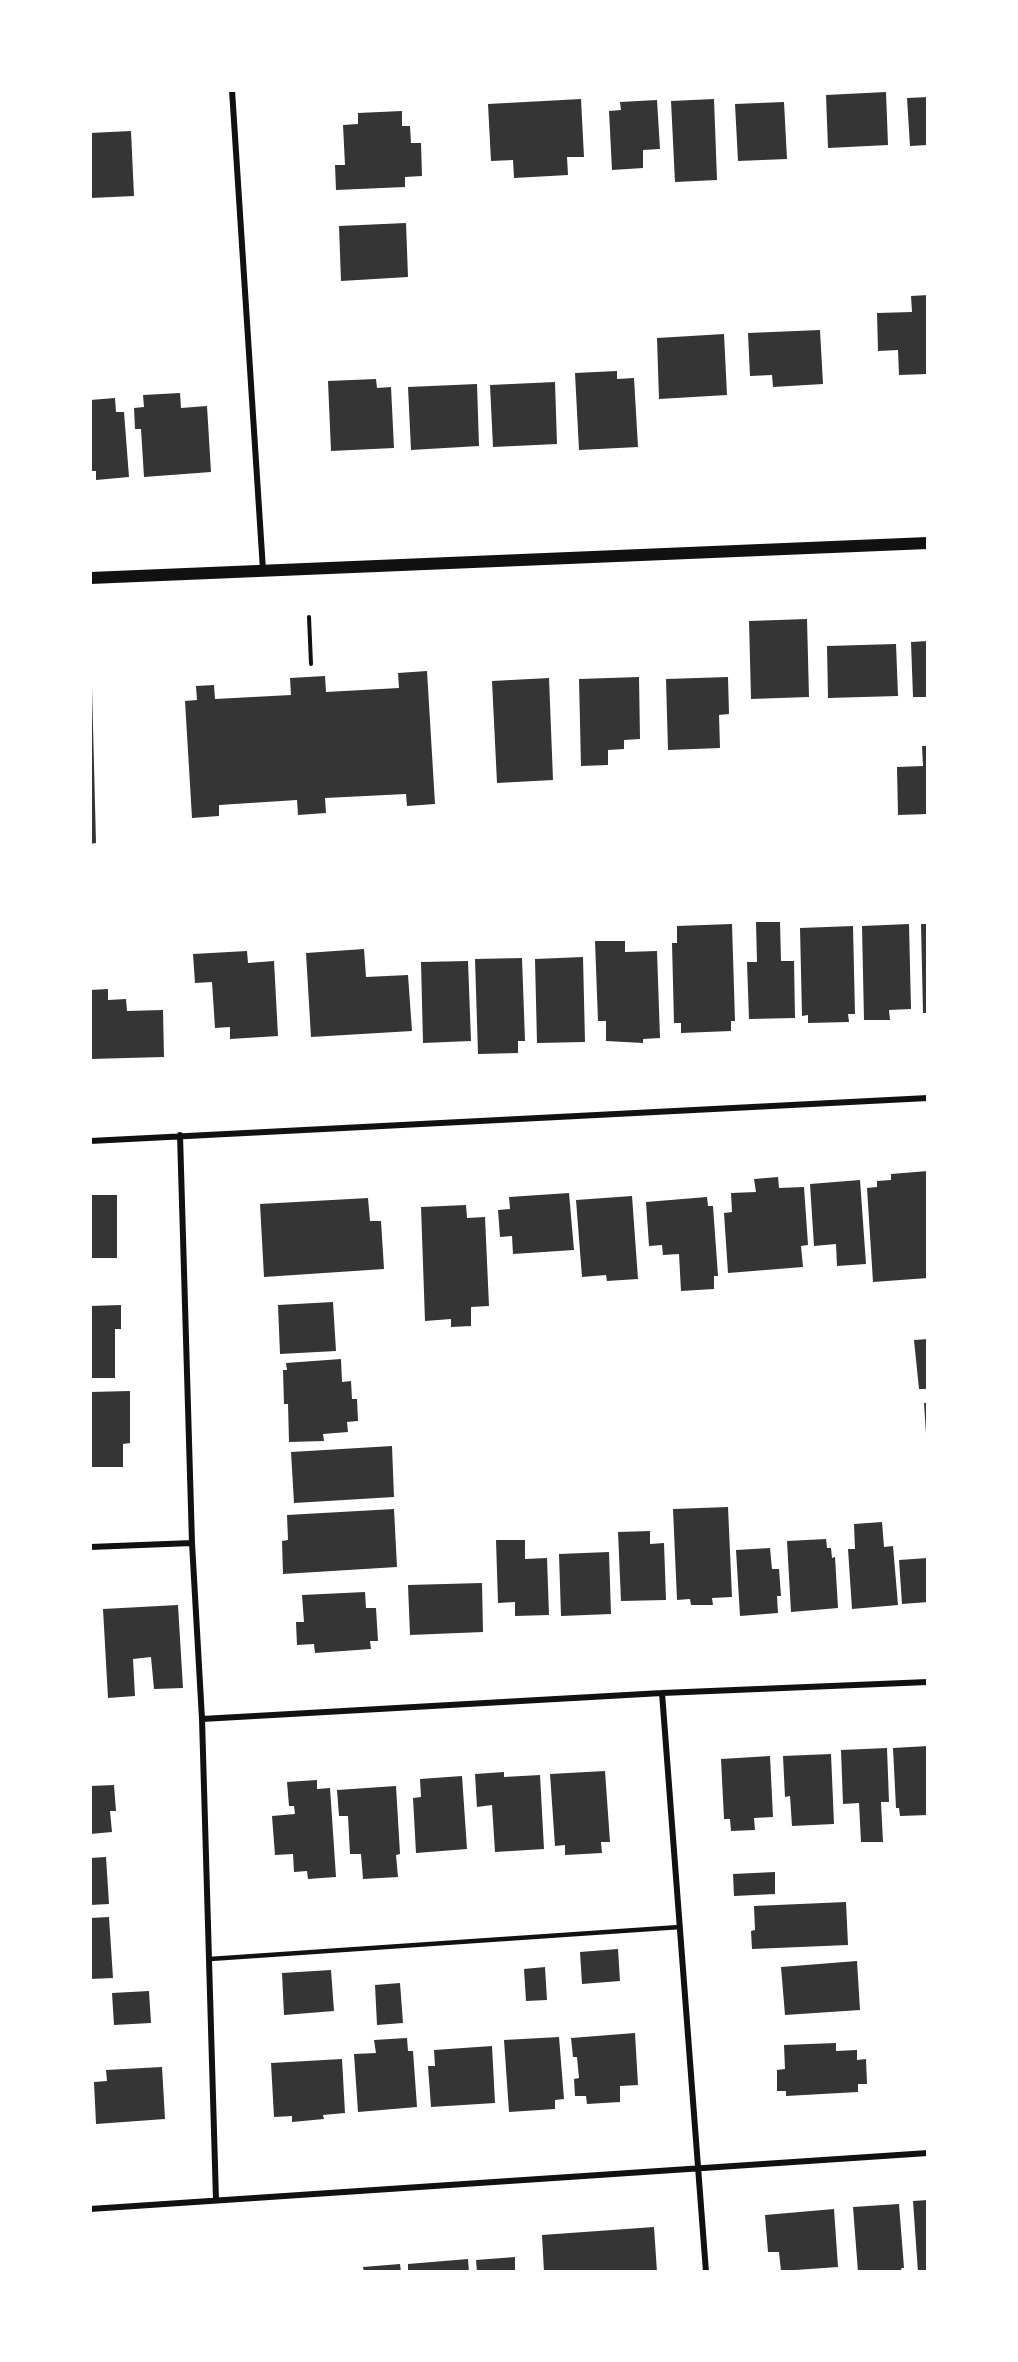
<!DOCTYPE html>
<html>
<head>
<meta charset="utf-8">
<style>
  body { margin:0 }
  #map { position:relative; width:1018px; height:2362px; overflow:hidden; background:#fff; font-family:Spectral,serif }
  canvas { display:block }
  .frame { position:absolute; inset:0; border:92px solid #fff; pointer-events:none }
</style>
</head>
<body>
<div id="map">
<canvas width="1018" height="2362"></canvas>
<div class="frame"></div>
</div>
<script>
const ctx = document.querySelector('canvas').getContext('2d');
ctx.lineJoin = 'round';
function fillPath(path, color) {
  ctx.fillStyle = color;
  ctx.fill(path, 'evenodd');
}
function shape(rows) {
  const path = new Path2D();
  for (const r of rows) {
    path.moveTo(r[0], r[1]);
    for (let i = 2; i < r.length; i += 2) path.lineTo(r[i], r[i + 1]);
  }
  return path;
}
function trace(path, color, width, dash) {
  ctx.strokeStyle = color;
  ctx.lineWidth = width;
  ctx.lineCap = dash ? 'butt' : 'round';
  ctx.setLineDash(dash || []);
  ctx.stroke(path);
}
const building = shape([
  [886,92,888,145,828,148,826,95],
  [928,97,928,145,910,146,907,98],
  [581,99,584,157,567,157,568,175,514,178,513,160,491,161,488,104],
  [714,99,717,180,675,182,671,101],
  [657,100,660,149,643,150,643,168,612,170,609,111,621,110,620,102],
  [784,102,787,159,738,161,735,104],
  [402,111,402,126,410,126,411,143,421,143,422,176,405,177,405,187,336,190,335,165,345,165,343,125,358,124,358,113],
  [131,131,134,196,90,198,90,133],
  [406,223,408,277,341,281,339,226],
  [928,295,928,374,899,375,898,350,878,351,877,313,912,312,911,296],
  [820,330,823,384,773,387,772,375,750,376,748,333],
  [724,334,727,395,659,399,657,338],
  [617,371,617,379,634,378,638,447,579,450,575,373],
  [376,379,377,388,391,387,394,448,331,451,328,381],
  [555,382,557,444,493,447,490,385],
  [477,384,479,446,411,450,408,387],
  [180,393,181,408,207,406,211,472,144,477,141,429,135,429,134,408,144,407,143,395],
  [115,398,116,412,124,412,129,477,96,480,96,471,90,471,90,400],
  [807,619,809,697,751,699,749,621],
  [928,641,928,697,913,697,911,642],
  [896,644,898,696,828,698,827,646],
  [427,671,435,804,407,806,406,794,325,798,326,813,298,815,297,800,219,805,219,816,192,818,185,701,197,700,196,686,214,685,215,699,291,695,290,678,325,676,326,692,399,688,398,673],
  [639,677,640,739,624,740,624,749,608,750,608,765,581,766,579,679],
  [728,677,729,714,719,715,720,748,668,750,666,679],
  [549,678,553,780,497,783,492,681],
  [90,688,92,688,96,843,90,844],
  [922,746,928,746,928,814,898,815,897,767,923,766],
  [756,922,780,922,781,961,794,961,795,1018,749,1019,747,962,757,962],
  [732,924,735,1021,731,1021,731,1031,681,1033,681,1023,674,1023,672,943,677,943,677,926],
  [909,924,911,1009,889,1010,890,1020,864,1020,862,926],
  [921,924,928,924,928,1013,923,1013],
  [853,926,855,1014,848,1014,849,1022,808,1023,808,1015,802,1016,800,928],
  [595,941,625,941,625,952,657,951,660,1038,643,1039,643,1043,606,1041,606,1021,598,1021],
  [364,949,366,977,408,975,412,1031,311,1037,306,953],
  [247,951,248,963,274,961,278,1036,230,1039,230,1027,215,1028,212,982,195,983,193,954],
  [583,957,585,1042,537,1043,535,959],
  [522,958,525,1041,518,1041,518,1053,478,1054,475,959],
  [468,961,471,1041,423,1043,421,962],
  [108,989,108,1000,126,999,127,1011,163,1010,164,1057,90,1059,90,990],
  [928,1171,928,1278,873,1282,867,1188,877,1187,877,1181,891,1180,891,1174],
  [778,1177,779,1188,804,1187,808,1245,801,1246,803,1267,728,1273,724,1213,732,1212,731,1193,756,1192,754,1179],
  [860,1180,866,1264,837,1266,836,1244,814,1246,810,1184],
  [569,1193,574,1250,513,1254,512,1236,500,1237,498,1210,510,1209,509,1197],
  [90,1195,117,1195,117,1258,90,1258],
  [632,1196,638,1279,607,1281,606,1275,582,1277,576,1200],
  [707,1197,708,1206,713,1206,718,1276,714,1276,714,1289,681,1291,679,1254,663,1255,662,1245,649,1246,646,1202],
  [368,1198,370,1221,381,1221,384,1269,264,1277,260,1204],
  [466,1205,467,1218,485,1217,489,1306,471,1307,471,1326,451,1327,451,1319,425,1321,421,1207],
  [333,1302,336,1351,280,1354,278,1305],
  [121,1305,121,1329,115,1329,115,1378,90,1378,90,1306],
  [928,1339,928,1389,919,1389,914,1340],
  [341,1359,342,1382,351,1381,352,1399,357,1399,358,1421,347,1422,348,1432,323,1434,324,1441,289,1442,288,1404,284,1404,283,1370,287,1370,286,1363],
  [130,1391,130,1443,123,1444,123,1467,90,1467,90,1392],
  [924,1403,928,1403,928,1434,926,1434],
  [392,1446,394,1497,294,1503,291,1452],
  [728,1507,732,1597,712,1598,713,1605,691,1605,690,1599,677,1600,673,1509],
  [394,1509,397,1567,283,1574,282,1541,288,1540,287,1515],
  [882,1522,884,1547,893,1546,898,1605,852,1609,848,1549,855,1549,854,1524],
  [650,1531,650,1544,664,1543,666,1600,621,1601,618,1532],
  [826,1539,827,1548,831,1548,832,1558,835,1557,838,1608,791,1612,787,1541],
  [496,1540,525,1540,525,1559,547,1558,549,1615,515,1616,515,1602,498,1603],
  [770,1548,772,1569,779,1569,781,1596,777,1596,778,1613,740,1616,736,1550],
  [609,1552,611,1614,561,1616,559,1554],
  [928,1558,928,1602,902,1604,899,1560],
  [482,1583,483,1632,410,1635,408,1585],
  [365,1592,366,1608,376,1608,378,1641,370,1641,371,1649,315,1653,314,1644,297,1645,296,1622,304,1622,302,1595],
  [178,1605,183,1688,154,1689,151,1657,133,1659,135,1696,108,1698,103,1609],
  [928,1746,928,1815,900,1816,899,1808,896,1808,893,1748],
  [887,1748,889,1802,881,1802,883,1842,861,1842,859,1803,843,1804,841,1750],
  [831,1754,834,1824,792,1826,790,1796,785,1797,783,1756],
  [770,1756,773,1817,754,1818,755,1830,731,1831,730,1819,724,1819,721,1759],
  [605,1771,610,1842,601,1842,602,1853,565,1855,565,1845,555,1846,550,1774],
  [504,1772,504,1777,540,1775,544,1849,495,1852,492,1805,477,1807,475,1774],
  [462,1776,467,1849,416,1853,413,1798,421,1797,420,1779],
  [317,1780,317,1789,330,1788,336,1877,308,1879,307,1871,294,1872,293,1854,275,1855,272,1816,295,1814,294,1806,289,1806,287,1782],
  [114,1785,116,1811,110,1811,112,1832,90,1834,90,1786],
  [396,1786,400,1854,396,1855,398,1877,363,1879,361,1854,350,1854,348,1816,339,1816,337,1790],
  [106,1857,109,1904,90,1905,90,1858],
  [775,1872,775,1894,734,1896,733,1874],
  [846,1902,848,1945,752,1949,751,1931,755,1930,754,1906],
  [109,1917,113,1978,90,1979,90,1918],
  [618,1949,620,1981,582,1984,580,1952],
  [857,1961,860,2010,785,2015,781,1967],
  [545,1967,547,2000,526,2001,524,1969],
  [331,1970,334,2011,284,2015,282,1973],
  [400,1983,403,2023,377,2025,375,1985],
  [149,1991,151,2023,114,2025,112,1993],
  [635,2033,638,2085,620,2086,620,2102,587,2104,586,2096,575,2096,574,2079,579,2078,577,2057,573,2057,571,2038],
  [559,2037,564,2099,555,2100,555,2109,509,2112,504,2040],
  [407,2038,408,2051,413,2051,417,2107,358,2112,354,2054,376,2053,374,2040],
  [836,2043,836,2051,857,2050,857,2060,866,2059,867,2084,858,2084,858,2092,786,2096,786,2091,777,2091,777,2070,785,2069,784,2045],
  [492,2046,495,2103,431,2107,428,2066,435,2066,434,2050],
  [342,2059,345,2113,323,2115,324,2119,292,2122,292,2116,274,2117,271,2063],
  [162,2067,165,2119,96,2124,94,2082,107,2081,106,2070],
  [928,2200,928,2272,918,2272,913,2201],
  [899,2204,904,2268,901,2268,902,2272,858,2272,853,2207],
  [834,2209,838,2267,781,2271,779,2252,768,2252,765,2215],
  [654,2227,657,2272,544,2272,542,2235],
  [515,2257,515,2272,477,2272,476,2260],
  [468,2259,469,2272,408,2272,408,2264],
  [400,2264,401,2272,364,2272,363,2267]
]);
const path = shape([
  [309,617,311,664]
]);
const service = shape([
  [210,1959,680,1927]
]);
const minor = shape([
  [232,90,263,570],
  [180,1135,192,1543,202,1719,216,2200],
  [90,1141,928,1098],
  [90,1547,192,1543],
  [662,1693,706,2272],
  [202,1719,662,1693,928,1682],
  [90,2209,928,2153]
]);
const secondary = shape([
  [90,578,928,543]
]);
fillPath(building, '#353535');
trace(path, '#111', 4);
trace(service, '#111', 4.5);
trace(minor, '#111', 6);
trace(secondary, '#111', 12);
</script>
</body>
</html>
